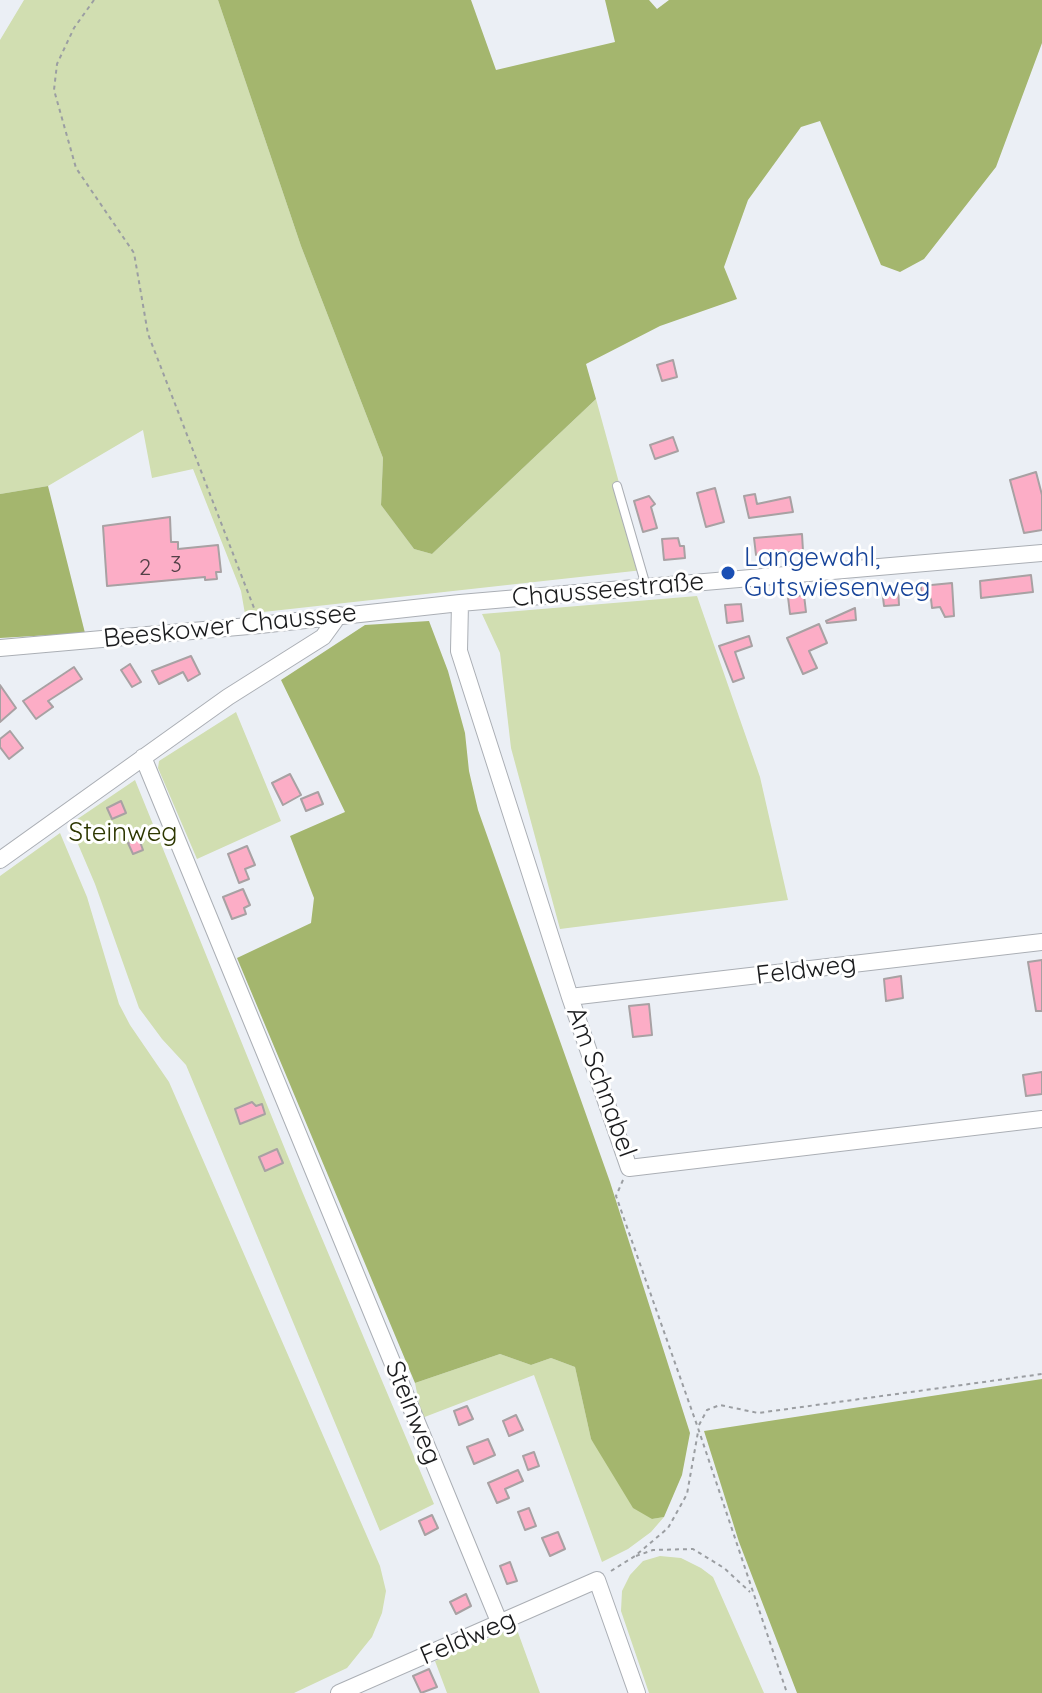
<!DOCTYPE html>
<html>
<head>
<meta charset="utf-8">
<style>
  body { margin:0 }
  canvas { display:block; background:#ebeff5 }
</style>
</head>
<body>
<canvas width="1042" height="1693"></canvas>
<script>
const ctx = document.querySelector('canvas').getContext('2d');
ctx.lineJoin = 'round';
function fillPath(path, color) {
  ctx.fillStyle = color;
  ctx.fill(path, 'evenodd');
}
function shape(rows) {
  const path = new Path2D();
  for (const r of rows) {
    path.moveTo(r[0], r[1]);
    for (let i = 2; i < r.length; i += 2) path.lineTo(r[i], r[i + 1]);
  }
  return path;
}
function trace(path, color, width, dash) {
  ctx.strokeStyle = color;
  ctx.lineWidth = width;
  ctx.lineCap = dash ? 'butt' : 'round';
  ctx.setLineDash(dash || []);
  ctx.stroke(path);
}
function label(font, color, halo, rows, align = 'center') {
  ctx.font = font + ' Quicksand,sans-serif';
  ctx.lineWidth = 6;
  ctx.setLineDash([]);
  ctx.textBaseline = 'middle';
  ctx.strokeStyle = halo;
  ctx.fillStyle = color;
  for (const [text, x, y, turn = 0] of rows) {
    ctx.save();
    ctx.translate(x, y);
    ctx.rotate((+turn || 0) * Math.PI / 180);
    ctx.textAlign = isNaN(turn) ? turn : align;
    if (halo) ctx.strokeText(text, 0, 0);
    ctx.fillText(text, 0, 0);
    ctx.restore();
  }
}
const green = shape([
  [24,0,218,0,301,246,383,458,381,505,414,549,432,554,596,399,643,570,245,614,241,591,193,469,152,478,143,430,48,486,0,494,0,40],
  [697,596,760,777,788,900,560,929,511,748,500,653,482,614],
  [236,712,281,821,197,859,158,768,159,761],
  [135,780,302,1191,434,1504,380,1531,186,1065,162,1039,139,1008,95,884,72,830,76,820],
  [60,833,87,897,119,1004,130,1025,169,1082,380,1566,386,1591,382,1613,372,1637,347,1668,294,1693,0,1693,0,876],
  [500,1354,531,1365,551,1358,575,1367,591,1439,652,1519,664,1517,651,1532,628,1549,602,1562,534,1375,422,1418,415,1383],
  [660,1556,681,1558,701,1568,713,1577,764,1693,649,1693,621,1611,622,1591,630,1575,643,1561],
  [516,1627,540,1693,447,1693,435,1661]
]);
const forest = shape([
  [218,0,471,0,496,70,615,42,605,0,649,0,657,9,669,0,1042,0,1042,43,996,167,924,259,900,272,881,265,820,121,801,127,748,200,724,267,737,299,660,326,586,364,596,399,432,554,414,549,381,505,383,458,301,246],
  [48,486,85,633,0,638,0,494],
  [429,621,448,671,465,733,469,771,478,810,610,1182,690,1433,682,1475,664,1517,652,1519,633,1508,591,1439,575,1367,551,1358,531,1365,500,1354,415,1383,237,958,311,923,314,898,290,836,345,812,281,680,365,625],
  [1042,1379,1042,1693,797,1693,739,1542,704,1431]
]);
const building = shape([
  [673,360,677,377,662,381,657,365,673,360],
  [673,437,678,451,655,459,650,445,673,437],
  [1036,472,1042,495,1042,530,1024,533,1010,480,1036,472],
  [715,488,724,522,706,527,697,493,715,488],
  [755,494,757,504,790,497,793,512,749,518,744,496,755,494],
  [649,496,655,504,651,507,657,528,643,532,634,501,649,496],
  [170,517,171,542,178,542,178,549,218,545,221,572,216,572,217,579,205,580,205,577,107,586,103,526,170,517],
  [802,534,803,551,756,555,754,538,802,534],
  [678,538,680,546,684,546,685,558,664,560,662,539,678,538],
  [1031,575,1033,592,981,598,980,581,1031,575],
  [952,583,954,616,945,617,940,607,932,608,931,599,922,600,921,586,952,583],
  [898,587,899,605,884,606,882,589,898,587],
  [804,595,806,612,790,614,788,597,804,595],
  [741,604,743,621,727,623,725,605,741,604],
  [855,608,856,620,827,623,826,621,855,608],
  [819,624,827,643,809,651,817,668,803,674,787,638,819,624],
  [749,636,752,646,735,652,744,678,733,682,719,646,749,636],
  [191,656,200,674,188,681,183,672,159,684,152,671,191,656],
  [130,664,141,682,132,687,121,670,130,664],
  [74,667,82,679,48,701,53,707,36,719,23,701,74,667],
  [0,685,16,708,0,722,0,685],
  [10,731,23,748,9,759,0,747,0,739,10,731],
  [290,774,301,795,283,805,272,783,290,774],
  [318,792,323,804,306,811,301,799,318,792],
  [121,801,126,813,112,819,107,808,121,801],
  [139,839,143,850,133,854,128,843,139,839],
  [247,846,255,865,245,869,249,879,239,883,228,854,247,846],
  [243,889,250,905,244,908,246,914,232,919,223,897,243,889],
  [1042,960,1042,1011,1036,1011,1028,962,1042,960],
  [901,976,903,998,886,1001,884,979,901,976],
  [649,1004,652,1035,633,1037,629,1006,649,1004],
  [1042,1072,1042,1094,1026,1096,1023,1075,1042,1072],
  [252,1102,256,1106,262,1104,265,1114,240,1124,235,1109,252,1102],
  [277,1149,283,1163,265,1171,259,1157,277,1149],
  [467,1406,473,1419,459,1425,454,1411,467,1406],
  [516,1415,523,1430,509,1436,503,1421,516,1415],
  [488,1439,495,1455,474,1464,467,1447,488,1439],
  [534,1452,539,1466,528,1470,523,1456,534,1452],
  [518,1470,523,1481,505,1489,509,1498,497,1503,488,1483,518,1470],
  [529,1508,536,1526,525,1530,518,1512,529,1508],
  [432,1515,438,1528,425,1535,419,1521,432,1515],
  [558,1532,565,1549,550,1556,542,1538,558,1532],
  [510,1562,517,1581,507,1584,500,1566,510,1562],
  [466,1594,471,1606,456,1614,450,1602,466,1594],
  [429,1669,437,1687,421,1693,413,1676,429,1669]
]);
const path = shape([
  [94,0,74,28,57,64,54,90,76,168,134,253,148,334,254,608],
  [623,1180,616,1196,698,1428,787,1693],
  [699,1425,707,1410,720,1405,758,1413,1042,1374],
  [636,1556,653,1550,693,1549,724,1568,750,1592],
  [611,1571,635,1556,668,1528,687,1494,698,1432]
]);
const service = shape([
  [617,486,646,586],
  [773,576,773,561]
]);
const minor = shape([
  [460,603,459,651,570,997,629,1168,1042,1119],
  [0,648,260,625,460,603,1042,553],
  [143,757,500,1624],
  [0,860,228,697,323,637,339,615],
  [570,997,1042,942],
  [339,1693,597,1580,637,1693]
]);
const markers = [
  [728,573,8,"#1a4fb4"]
];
const numberNames = [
  ["3",176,565],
  ["2",145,568]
];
const transitNames = [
  ["Langewahl,",744,558],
  ["Gutswiesenweg",744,588]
];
const streetNames = [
  ["Chausseestraße",608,590,-5],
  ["Beeskower Chaussee",230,626,-6],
  ["Feldweg",806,970,-7],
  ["Am Schnabel",601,1082,70],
  ["Steinweg",413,1413,68],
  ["Feldweg",468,1638,-23]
];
const parkNames = [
  ["Steinweg",123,833]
];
fillPath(green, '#d1deb1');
fillPath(forest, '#a4b66e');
fillPath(building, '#fcadc6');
trace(building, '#a8a1a3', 2);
trace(service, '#abafb5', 10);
trace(minor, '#abafb5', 18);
trace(path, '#9b9ea2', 2, [4, 4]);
trace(service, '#fff', 8);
trace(minor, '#fff', 16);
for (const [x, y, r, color] of markers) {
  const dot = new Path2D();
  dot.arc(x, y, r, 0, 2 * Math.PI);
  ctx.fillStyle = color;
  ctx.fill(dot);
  trace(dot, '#fff', 3);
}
label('22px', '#524047', null, numberNames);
label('26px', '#164399', '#fff', transitNames, 'left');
label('26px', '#1a1b1d', '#fff', streetNames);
label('26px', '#2d3700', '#fff', parkNames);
</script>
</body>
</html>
